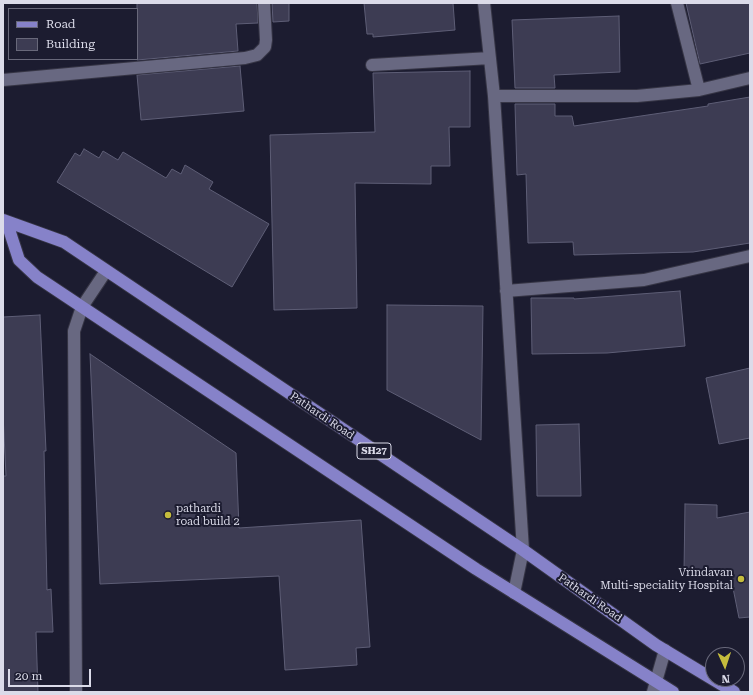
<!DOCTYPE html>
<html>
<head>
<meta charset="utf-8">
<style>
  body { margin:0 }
  #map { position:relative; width:753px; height:695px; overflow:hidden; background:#1c1c30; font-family:"Roboto Serif",serif }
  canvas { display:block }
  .frame { position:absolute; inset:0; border:4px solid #dbdbe9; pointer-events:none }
  .legend { position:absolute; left:8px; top:8px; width:130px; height:52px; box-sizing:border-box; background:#1c1c30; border:1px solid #68687a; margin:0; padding:5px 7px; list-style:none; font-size:12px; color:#dbdbe9 }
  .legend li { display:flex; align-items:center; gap:8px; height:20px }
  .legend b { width:20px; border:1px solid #68687a }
  .north { position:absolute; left:705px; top:647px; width:40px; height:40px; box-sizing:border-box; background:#1c1c30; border:1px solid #68687a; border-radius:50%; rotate:177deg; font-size:11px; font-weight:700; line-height:16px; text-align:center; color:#dbdbe9 }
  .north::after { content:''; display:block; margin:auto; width:14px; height:18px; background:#c5bc3d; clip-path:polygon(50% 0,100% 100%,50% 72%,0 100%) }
  .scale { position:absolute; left:8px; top:669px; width:83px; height:18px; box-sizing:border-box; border:2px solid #dbdbe9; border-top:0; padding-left:5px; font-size:12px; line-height:14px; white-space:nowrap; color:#dbdbe9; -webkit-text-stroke:3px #1c1c30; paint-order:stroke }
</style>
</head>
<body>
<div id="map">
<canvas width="753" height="695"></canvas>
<div class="frame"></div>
<ul class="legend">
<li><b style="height:5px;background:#8682c9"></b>Road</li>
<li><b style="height:11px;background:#3d3c53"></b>Building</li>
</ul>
<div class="north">N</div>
<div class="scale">20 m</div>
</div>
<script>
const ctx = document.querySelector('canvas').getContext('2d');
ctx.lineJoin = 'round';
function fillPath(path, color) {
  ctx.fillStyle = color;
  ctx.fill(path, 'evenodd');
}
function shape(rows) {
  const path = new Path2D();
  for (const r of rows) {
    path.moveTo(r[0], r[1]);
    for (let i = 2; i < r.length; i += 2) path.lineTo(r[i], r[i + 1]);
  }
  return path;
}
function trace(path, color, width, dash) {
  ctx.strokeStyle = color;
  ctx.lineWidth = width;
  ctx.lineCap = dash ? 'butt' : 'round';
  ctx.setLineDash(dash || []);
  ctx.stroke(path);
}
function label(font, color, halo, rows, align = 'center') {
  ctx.font = font + ' "Roboto Serif",serif';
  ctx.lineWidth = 4;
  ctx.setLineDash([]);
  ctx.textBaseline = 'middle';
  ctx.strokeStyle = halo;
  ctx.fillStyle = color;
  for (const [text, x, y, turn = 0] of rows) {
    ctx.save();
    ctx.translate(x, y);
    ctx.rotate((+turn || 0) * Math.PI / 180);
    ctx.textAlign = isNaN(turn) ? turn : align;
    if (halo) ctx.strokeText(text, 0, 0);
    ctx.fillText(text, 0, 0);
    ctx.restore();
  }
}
const building = shape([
  [137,3,257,3,258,23,236,24,238,51,137,60,137,3],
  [272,3,289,3,289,21,273,22,272,3],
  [364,3,453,3,455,30,373,37,373,34,367,34,364,3],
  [686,3,750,3,750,53,700,64,686,3],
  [619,16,620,72,554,75,555,88,515,88,512,20,619,16],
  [240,66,244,111,141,120,137,75,240,66],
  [470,71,470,127,449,127,450,166,431,166,431,184,355,183,357,308,274,310,270,135,375,132,373,73,470,71],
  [750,97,750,243,693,252,574,255,573,242,528,243,526,174,517,175,515,104,555,104,555,116,572,116,574,126,708,106,708,104,750,97],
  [84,149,99,158,103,151,118,160,123,152,166,178,172,169,181,174,185,165,213,182,209,189,269,224,232,287,57,182,75,153,80,156,84,149],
  [680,291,685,346,607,353,532,354,531,298,574,298,574,299,680,291],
  [387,305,483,306,481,440,387,390,387,305],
  [40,315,46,451,44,451,47,590,51,589,53,632,36,632,38,692,3,692,3,476,6,476,3,414,3,317,40,315],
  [90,354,236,453,239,528,361,520,370,647,356,648,357,665,285,670,279,576,100,584,90,354],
  [750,368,750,438,719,444,706,378,750,368],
  [579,424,581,496,537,496,536,425,579,424],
  [685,504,717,505,717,518,750,512,750,617,739,618,730,573,684,572,685,504]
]);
const street = shape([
  [484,3,494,96,523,550,514,593],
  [677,3,699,90],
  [372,65,490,58],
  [3,80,245,58,257,55,265,47,266,40,264,3],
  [494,96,637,96,699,90,750,78],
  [506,291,644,280,750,256],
  [76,692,74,331,82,307,106,271],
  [653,692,665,650]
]);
const primary = shape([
  [3,220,64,242,523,550,656,645,734,692],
  [7,223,19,260,37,277,476,569,673,692]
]);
const markers = [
  [168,515,4,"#c5bc3d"],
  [741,579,4,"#c5bc3d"]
];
const shields = [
  [374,451,34]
];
const shieldNames = [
  ["SH27",374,451]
];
const streetNames = [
  ["Pathardi Road",322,416,34],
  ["Pathardi Road",590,598,35]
];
const poiNames = [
  ["pathardi",176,509],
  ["road build 2",176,522],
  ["Vrindavan",733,573,"right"],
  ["Multi-speciality Hospital",733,586,"right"]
];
fillPath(building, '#3d3c53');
trace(building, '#5e5e76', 1);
trace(street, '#363545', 14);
trace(primary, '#363545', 14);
trace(street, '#686881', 12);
trace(primary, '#8682c9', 12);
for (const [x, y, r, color] of markers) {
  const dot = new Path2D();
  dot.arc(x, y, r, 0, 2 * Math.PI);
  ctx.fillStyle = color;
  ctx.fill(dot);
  trace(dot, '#1c1c30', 1.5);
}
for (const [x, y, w] of shields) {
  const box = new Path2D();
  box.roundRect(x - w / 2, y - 8, w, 16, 3);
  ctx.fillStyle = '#1c1c30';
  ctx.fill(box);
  trace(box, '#dbdbe9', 1);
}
label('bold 10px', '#dbdbe9', null, shieldNames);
label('11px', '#dbdbe9', '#1c1c30', streetNames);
label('11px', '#dbdbe9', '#1c1c30', poiNames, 'left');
</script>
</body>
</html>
